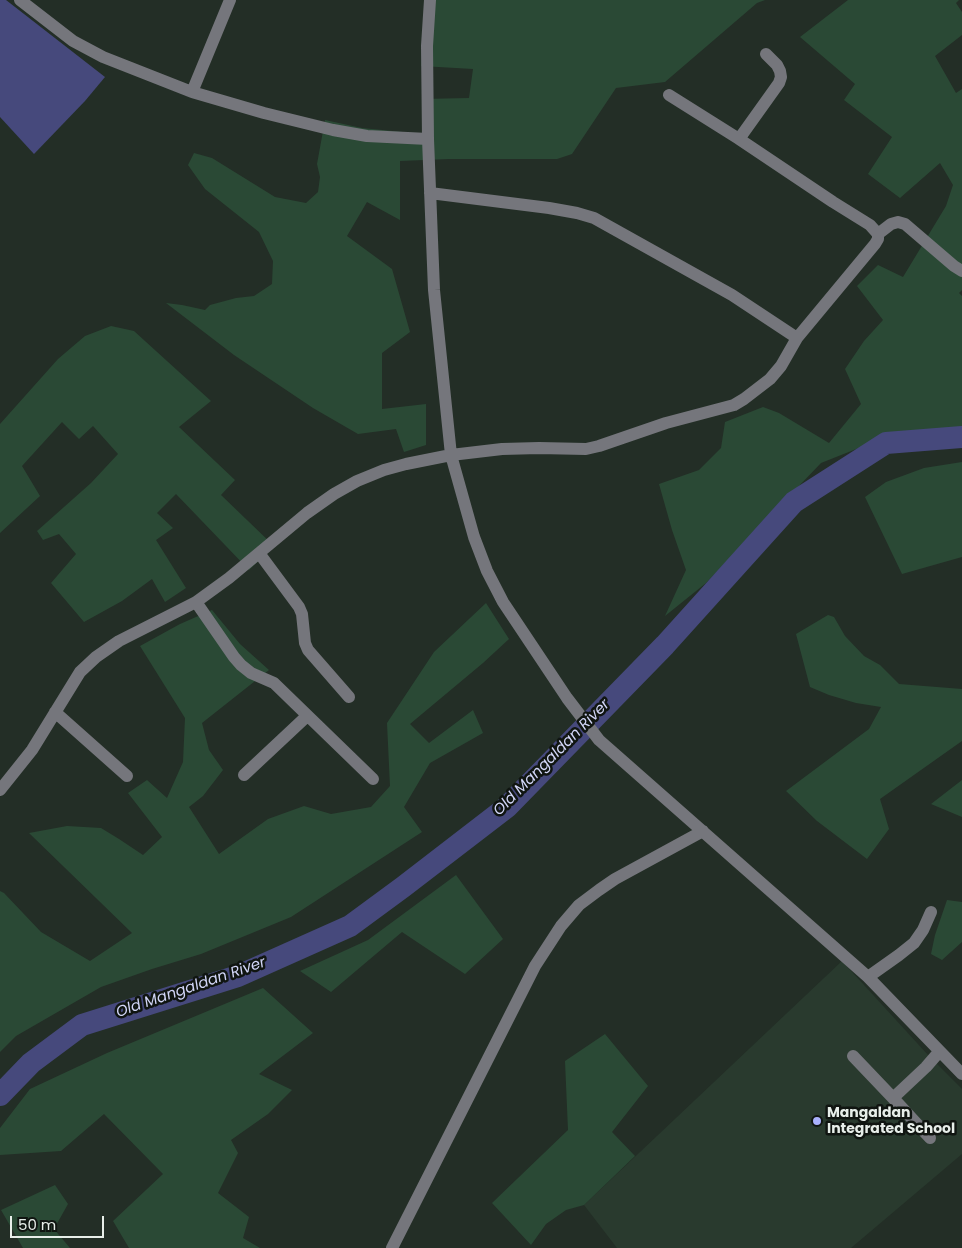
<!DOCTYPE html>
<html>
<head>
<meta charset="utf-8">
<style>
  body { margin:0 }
  #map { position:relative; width:962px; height:1248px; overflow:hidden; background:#232e26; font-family:Poppins,sans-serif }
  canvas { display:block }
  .scale { position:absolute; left:10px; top:1216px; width:94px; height:22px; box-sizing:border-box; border:2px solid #e7eee9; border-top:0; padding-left:6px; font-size:15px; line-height:18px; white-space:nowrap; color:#e7eee9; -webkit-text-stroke:4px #101511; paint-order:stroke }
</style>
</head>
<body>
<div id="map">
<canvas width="962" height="1248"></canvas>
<div class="scale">50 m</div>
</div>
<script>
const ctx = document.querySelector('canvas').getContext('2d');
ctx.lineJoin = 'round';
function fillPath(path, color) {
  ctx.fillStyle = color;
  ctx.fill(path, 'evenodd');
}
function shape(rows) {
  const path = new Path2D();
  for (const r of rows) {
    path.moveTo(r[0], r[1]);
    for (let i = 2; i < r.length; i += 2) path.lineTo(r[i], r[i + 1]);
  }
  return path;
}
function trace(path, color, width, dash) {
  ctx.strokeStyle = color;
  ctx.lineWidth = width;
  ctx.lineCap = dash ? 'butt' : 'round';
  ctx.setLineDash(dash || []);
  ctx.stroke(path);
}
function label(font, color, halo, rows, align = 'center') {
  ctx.font = font + ' Poppins,sans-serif';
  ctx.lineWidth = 5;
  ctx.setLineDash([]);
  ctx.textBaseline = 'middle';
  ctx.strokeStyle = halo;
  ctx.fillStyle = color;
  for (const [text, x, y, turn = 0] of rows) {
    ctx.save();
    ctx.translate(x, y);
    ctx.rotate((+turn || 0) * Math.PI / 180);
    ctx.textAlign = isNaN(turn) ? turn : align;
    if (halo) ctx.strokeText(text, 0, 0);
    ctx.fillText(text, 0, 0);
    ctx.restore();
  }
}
const built = shape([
  [842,961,928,1055,962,1089,962,1154,851,1248,617,1248,584,1205]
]);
const green = shape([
  [425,0,765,0,757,3,665,82,616,88,572,154,557,159,449,159,400,161,400,220,367,202,347,236,392,269,410,332,382,353,382,409,426,404,426,445,404,452,396,429,358,434,313,408,234,355,166,303,182,305,205,310,210,305,236,298,254,296,272,284,273,261,259,232,205,189,188,165,194,153,212,158,275,197,306,203,318,192,320,177,317,164,325,120,362,128,423,134,422,99,469,98,473,69,421,66,426,18],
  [848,0,959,0,956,3,962,12,962,35,935,56,956,93,962,89,962,290,959,293,962,296,962,429,889,436,821,463,706,583,665,616,686,570,672,530,659,484,699,470,721,448,725,422,763,407,779,413,829,443,861,404,845,369,864,341,883,320,857,286,878,265,903,277,946,206,953,185,940,163,900,198,868,174,892,137,844,100,855,84,800,37],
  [111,326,134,331,211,401,179,427,235,480,221,495,274,546,249,570,176,494,157,513,173,528,156,540,186,588,165,602,152,579,122,601,84,622,51,583,76,554,59,534,43,540,37,531,91,483,118,454,93,426,79,439,62,422,22,466,40,496,0,533,0,424,58,359,85,336],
  [962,462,962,557,902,574,865,497,886,482,924,468],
  [486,603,509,639,483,663,410,724,429,743,473,710,483,733,430,763,404,807,422,832,291,917,201,954,152,969,101,987,16,1036,0,1052,0,891,4,893,41,932,90,961,132,933,29,833,67,826,101,828,119,839,143,855,162,837,128,793,147,780,167,798,183,762,185,718,140,646,180,624,212,610,240,644,269,670,202,723,209,750,223,770,203,796,189,807,219,854,268,819,304,806,331,814,371,807,390,786,387,723,434,652],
  [828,615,834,617,845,636,864,656,880,665,899,684,962,689,962,741,880,799,889,829,867,859,817,821,786,791,869,729,881,707,856,703,829,695,810,687,796,634],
  [962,780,962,817,931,804],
  [456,875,503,939,465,974,402,932,331,992,300,971,368,940],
  [947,900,962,902,962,942,942,960,931,954,935,935],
  [263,988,313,1033,259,1074,292,1090,268,1114,231,1140,238,1153,218,1193,249,1217,243,1238,260,1248,129,1248,113,1221,163,1174,104,1114,61,1151,0,1155,0,1128,30,1089,107,1053],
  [605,1034,648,1086,612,1132,635,1156,584,1205,566,1210,546,1224,531,1245,492,1203,568,1130,565,1061],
  [55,1185,68,1204,54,1229,70,1248,23,1248,1,1210]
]);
const water = shape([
  [0,0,6,0,105,77,85,101,34,154,0,117]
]);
const river = shape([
  [0,1095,31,1063,82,1025,238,976,350,926,403,887,507,807,665,645,794,502,886,443,962,437]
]);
const minor = shape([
  [20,0,73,41,103,57,192,92,264,113,333,130,367,136,428,139],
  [430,0,427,46,428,139,434,290,451,455,474,537,487,571,503,602,567,698,599,740,868,977,962,1074],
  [192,92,230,0],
  [739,139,779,83,781,77,780,71,777,65,766,54],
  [430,193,549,208,577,213,594,218,732,295,797,338],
  [878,234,891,224,898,222,905,224,954,266,962,271],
  [259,553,299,607,302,614,305,643,308,650,349,697],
  [196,602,234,657,241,665,251,673,274,683,373,779],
  [55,712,127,776],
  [244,775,307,716],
  [0,790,32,750,80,672,96,657,119,641,196,602,229,578,307,513,334,494,357,481,384,470,406,464,451,455,502,449,539,448,586,449,599,446,666,423,734,405,744,399,770,379,781,366,797,338,875,244,878,239,878,234,870,225,833,202,739,139,669,95],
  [868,977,899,955,914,943,923,930,931,912],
  [853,1056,893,1098,930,1138],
  [893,1098,926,1067,939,1052],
  [392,1248,535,966,561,926,579,905,599,890,615,879,703,831]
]);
const markers = [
  [817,1121,5,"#a9b0fc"]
];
const poiNames = [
  ["Mangaldan",827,1113],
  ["Integrated School",827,1129]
];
const waterNames = [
  ["Old Mangaldan River",552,758,-45],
  ["Old Mangaldan River",191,988,-19]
];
fillPath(built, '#293a2e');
fillPath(green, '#2a4935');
fillPath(water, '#46497c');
trace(river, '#46497c', 22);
trace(minor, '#75767c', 12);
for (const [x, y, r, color] of markers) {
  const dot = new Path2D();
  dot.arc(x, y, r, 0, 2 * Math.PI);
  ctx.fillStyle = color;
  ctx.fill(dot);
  trace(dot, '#101511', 2);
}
label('bold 14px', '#e7eee9', '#101511', poiNames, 'left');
label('italic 15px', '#d2d6f7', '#101511', waterNames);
</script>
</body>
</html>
